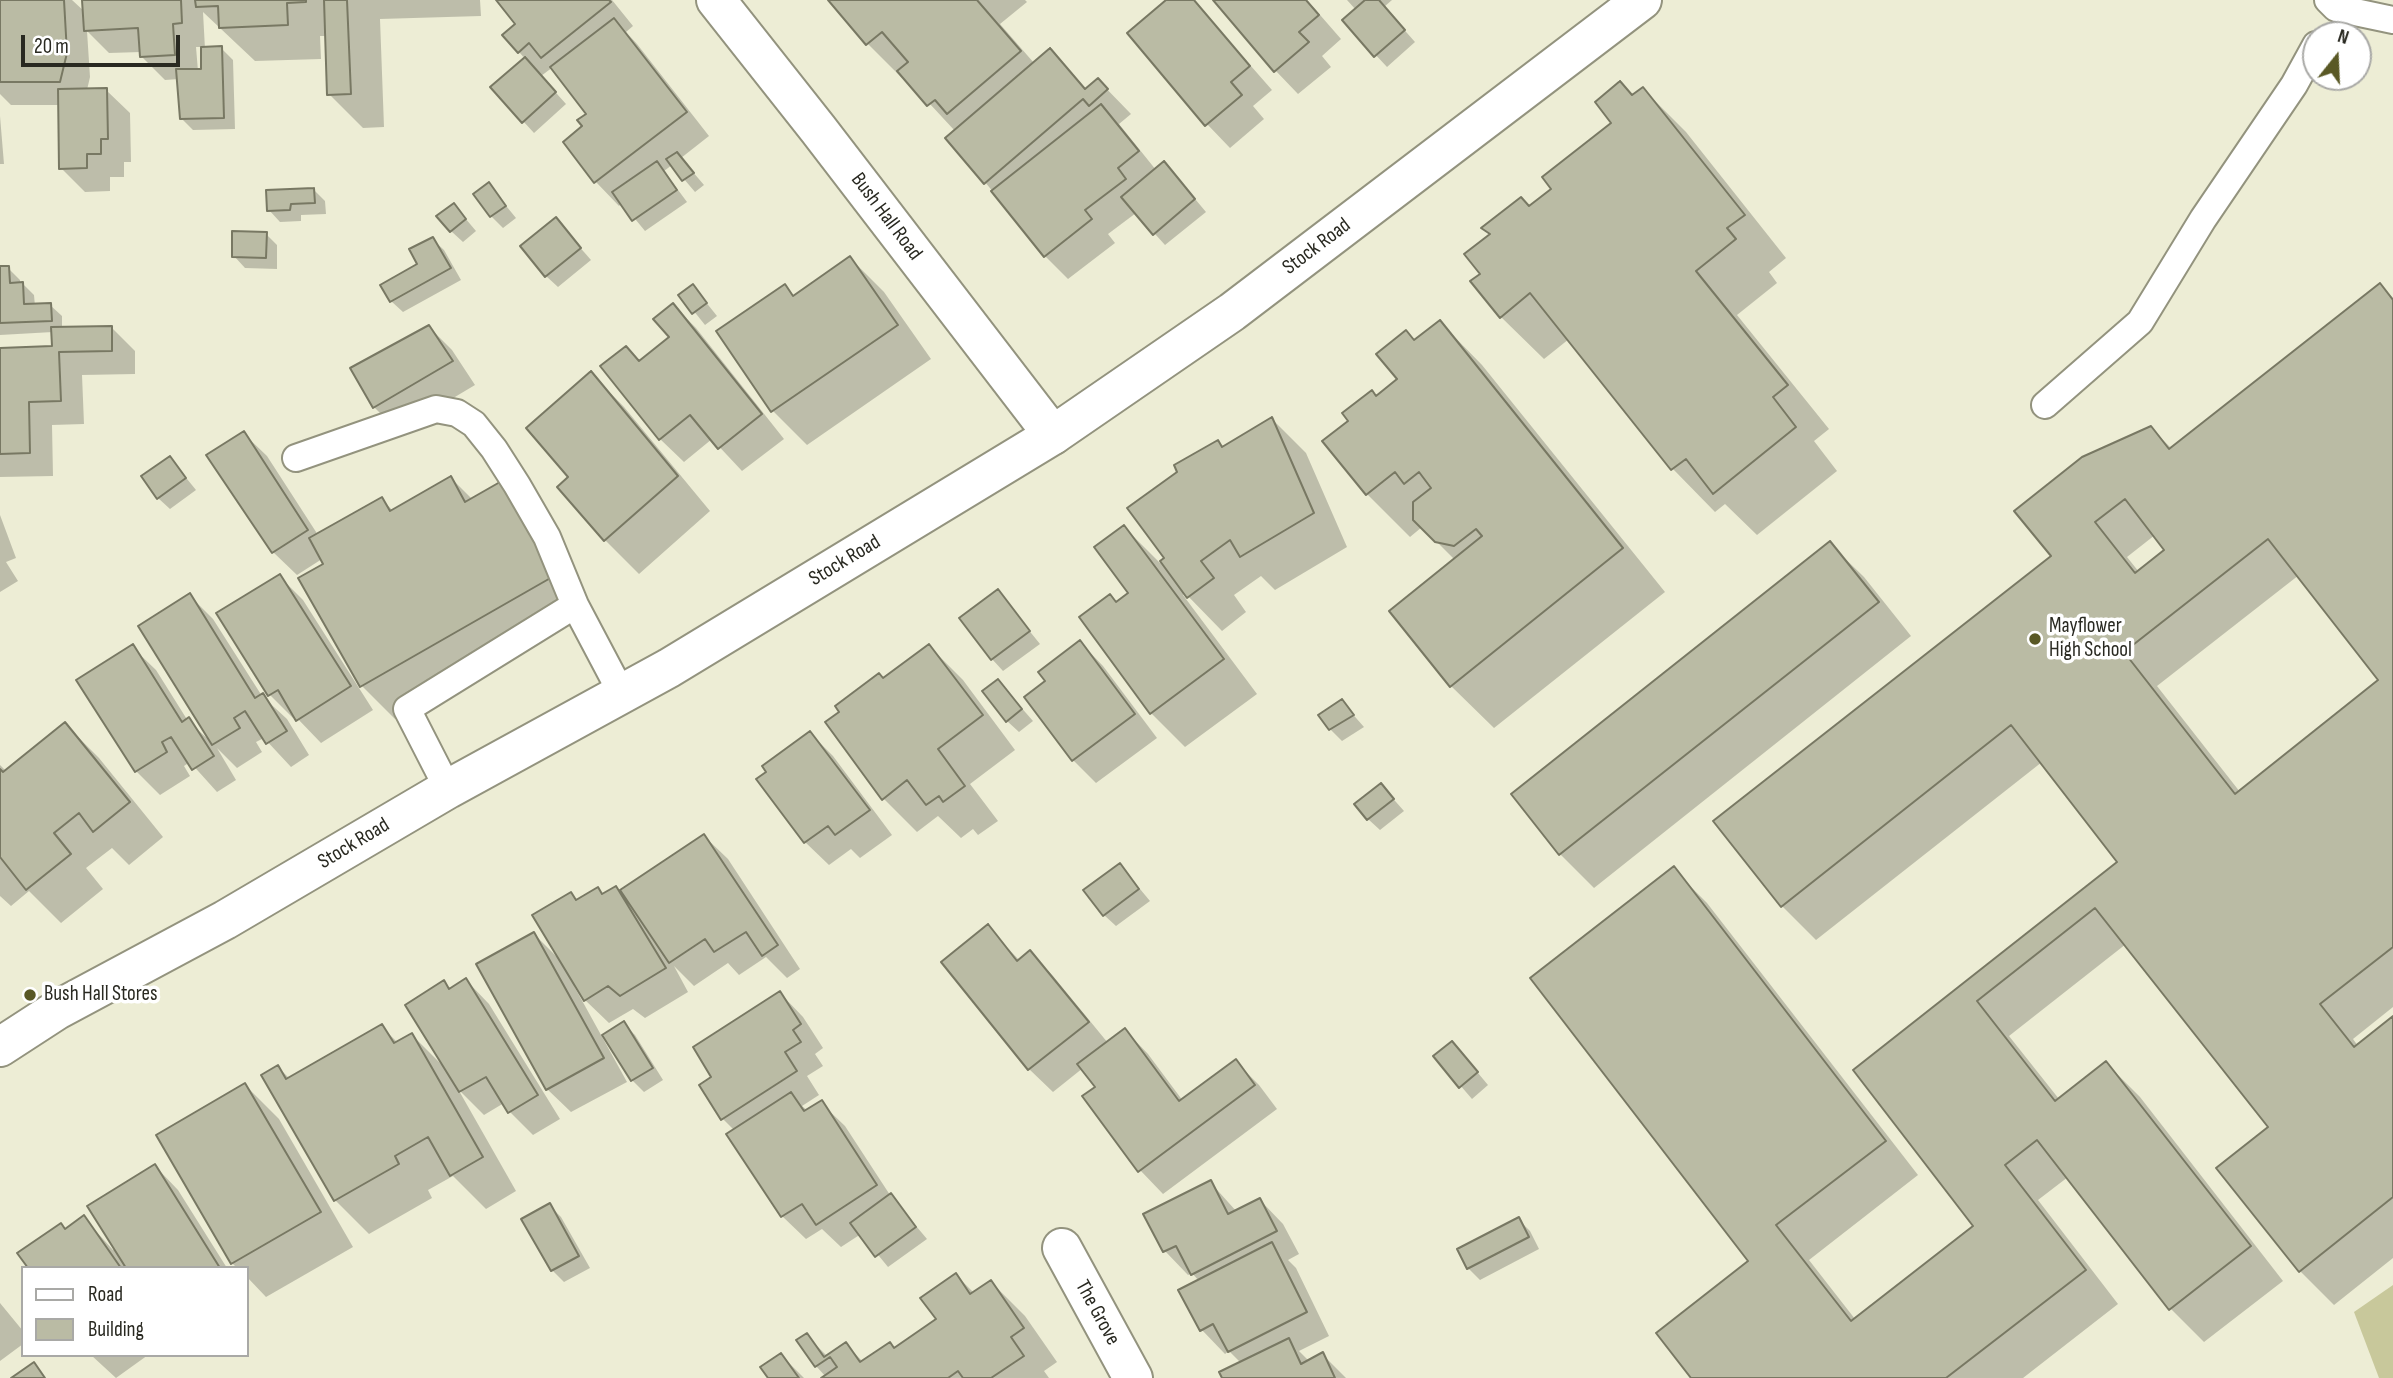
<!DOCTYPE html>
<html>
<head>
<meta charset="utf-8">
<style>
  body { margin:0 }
  #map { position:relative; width:2393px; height:1378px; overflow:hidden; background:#ededd5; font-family:"Sofia Sans Condensed",sans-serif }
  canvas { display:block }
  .legend { position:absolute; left:21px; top:1266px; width:228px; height:91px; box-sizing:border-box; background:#fff; border:2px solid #a9a9a6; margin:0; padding:9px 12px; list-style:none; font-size:21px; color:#292921 }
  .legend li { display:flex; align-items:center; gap:14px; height:35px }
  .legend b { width:35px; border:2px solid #a9a9a6 }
  .north { position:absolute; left:2302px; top:21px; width:70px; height:70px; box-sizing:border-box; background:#fff; border:2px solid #a9a9a6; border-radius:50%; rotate:18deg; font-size:19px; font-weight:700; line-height:28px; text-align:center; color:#292921 }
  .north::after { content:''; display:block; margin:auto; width:24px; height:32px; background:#595825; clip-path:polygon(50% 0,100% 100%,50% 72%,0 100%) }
  .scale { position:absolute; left:21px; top:35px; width:159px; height:32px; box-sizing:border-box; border:4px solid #292921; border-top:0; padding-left:9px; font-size:21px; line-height:24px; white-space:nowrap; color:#292921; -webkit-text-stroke:5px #fff; paint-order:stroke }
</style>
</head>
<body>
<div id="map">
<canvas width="2393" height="1378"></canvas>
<ul class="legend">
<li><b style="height:9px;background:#fff"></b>Road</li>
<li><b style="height:19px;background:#babba4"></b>Building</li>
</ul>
<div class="north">N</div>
<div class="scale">20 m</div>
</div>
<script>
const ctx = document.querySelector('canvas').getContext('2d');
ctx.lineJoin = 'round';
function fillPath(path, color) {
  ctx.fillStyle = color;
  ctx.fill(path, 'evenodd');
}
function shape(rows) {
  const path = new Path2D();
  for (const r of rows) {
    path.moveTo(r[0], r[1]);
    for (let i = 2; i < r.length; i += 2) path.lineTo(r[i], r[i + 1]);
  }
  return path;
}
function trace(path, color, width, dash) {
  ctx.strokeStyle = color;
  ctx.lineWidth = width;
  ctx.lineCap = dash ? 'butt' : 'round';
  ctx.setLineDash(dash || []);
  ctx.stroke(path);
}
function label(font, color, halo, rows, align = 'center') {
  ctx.font = font + ' "Sofia Sans Condensed",sans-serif';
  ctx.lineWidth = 7;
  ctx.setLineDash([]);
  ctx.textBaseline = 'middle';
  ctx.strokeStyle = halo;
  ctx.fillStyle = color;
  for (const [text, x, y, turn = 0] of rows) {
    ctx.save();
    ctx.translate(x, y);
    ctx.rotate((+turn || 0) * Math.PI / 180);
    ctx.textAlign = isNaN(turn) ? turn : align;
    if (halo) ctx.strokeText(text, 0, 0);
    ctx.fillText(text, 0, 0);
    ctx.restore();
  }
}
const green = shape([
  [2393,1285,2393,1378,2379,1378,2354,1312]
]);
const shadow = shape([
  [0,0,72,0,85,12,84,0,480,0,481,16,380,19,384,127,363,128,329,94,327,36,320,36,321,59,255,61,203,12,205,49,221,48,233,60,235,129,193,130,181,118,179,79,165,80,141,56,141,52,109,53,87,31,90,77,87,90,106,90,130,113,131,162,124,162,124,177,110,177,110,191,85,192,61,168,60,105,11,105,0,94],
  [196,47,202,47,203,71,198,71],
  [498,0,612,0,633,26,626,32,637,44,709,136,681,158,704,185,695,192,672,165,664,171,687,202,645,231,622,203,619,206,596,182,565,142,585,127,588,114,553,67,541,76,566,104,534,133,523,121,525,59,505,35,517,24],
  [830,0,1025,0,1027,2,1000,24,1034,63,1050,50,1087,90,1098,80,1131,114,1119,124,1156,170,1175,175,1206,212,1165,245,1136,213,1108,234,1115,243,1068,279,1045,256,985,182,955,131,904,76,902,78,868,44],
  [1168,0,1193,0,1272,90,1253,106,1264,119,1230,148,1207,124],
  [1215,0,1307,0,1341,39,1322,56,1331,67,1298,94,1275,70],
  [1347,0,1392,0,1384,7,1415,42,1387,67,1344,21,1356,10],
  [1643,89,1686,132,1786,258,1769,272,1777,283,1737,315,1829,429,1814,441,1837,471,1757,535,1725,504,1715,512,1673,469,1569,339,1544,359,1501,317,1482,274,1491,235,1484,228,1530,208,1554,189,1613,123,1633,97],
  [0,116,4,164,0,164],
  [489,185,516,218,503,228,491,216],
  [314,190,325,201,326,214,301,215,301,221,280,222,269,210],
  [454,205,476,231,463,242,451,231],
  [556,220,591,260,558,287,546,276],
  [266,234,277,245,277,269,245,268,234,256],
  [432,239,444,250,461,280,403,312,391,301,419,265],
  [850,258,884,292,931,359,807,445,773,411,784,286,795,297],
  [0,268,8,268,20,280,20,284,23,284,34,295,35,306,50,305,62,316,62,329,111,327,135,351,135,374,82,375,84,424,52,425,53,476,0,477,0,349,53,348,53,332,0,335],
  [2380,285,2393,298,2393,1007,2353,1039,2358,1046,2393,1018,2393,1258,2334,1305,2300,1271,2270,1128,2126,944,2009,1036,2059,1099,2106,1063,2140,1097,2283,1281,2204,1342,2170,1308,2068,1177,2038,1200,2118,1304,2023,1378,1693,1378,1751,1261,1673,869,1707,903,1918,1175,1809,1260,1855,1319,1976,1226,1856,1070,2120,862,2042,762,1816,940,1782,906,2151,428,2172,449],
  [2155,535,2166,551,2139,572,2127,557],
  [2299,575,2381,681,2240,792,2157,686],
  [693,286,717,316,705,325,681,295],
  [673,305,696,328,784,439,742,471,712,439,684,462,660,439,640,362,671,338],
  [1440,322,1482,365,1665,592,1494,728,1451,686,1455,560,1422,527,1410,537,1367,494,1325,442,1351,421,1372,392,1377,397,1399,379],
  [429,327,452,350,475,385,398,431,374,407,353,368],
  [591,373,624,407,710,511,639,574,605,540,570,478],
  [1272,419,1306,453,1347,547,1275,590,1261,576,1234,595,1246,612,1222,631,1185,593,1183,595,1257,694,1185,747,1151,713,1117,604,1130,594,1124,527,1160,563,1167,558,1217,442,1224,448],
  [243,433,267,456,318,535,382,499,393,511,451,478,473,500,500,485,534,518,587,610,395,719,361,685,322,559,297,575,273,552],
  [170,458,196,490,170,509,158,498],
  [0,515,16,558,6,562,18,581,0,592],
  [1830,544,1864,577,1911,636,1594,888,1560,854],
  [279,576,303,600,373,710,321,743,296,717,293,718,270,695],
  [998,592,1040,644,1003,671,992,659],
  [190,596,213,619,262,696,287,719,309,755,291,767,264,738,256,742,262,752,237,768,217,748,236,780,217,792,190,762,184,766,190,776,160,795,136,771,132,647,156,670,188,721,209,740],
  [1080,642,1103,666,1157,738,1096,783,1073,760,1048,681],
  [929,646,963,680,1015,750,970,784,998,821,978,835,973,829,961,838,938,816,917,832,883,798,841,713],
  [998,681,1033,721,1019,732,1007,721],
  [1342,702,1364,727,1342,741,1330,729],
  [65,724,99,758,163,837,129,865,112,848,86,868,103,889,61,923,29,891,11,906,0,896,0,765,6,771],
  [810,733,833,756,892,835,860,858,851,849,829,865,805,842],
  [1381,785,1404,811,1380,830,1368,819],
  [704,836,728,859,800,969,787,978,766,957,739,975,728,963,694,986,674,966,688,992,645,1018,633,1009,609,1023,585,1000,576,985,574,986,627,1082,571,1112,547,1089,534,934,559,959,571,894,578,901,603,895,615,888,625,898],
  [1120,865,1150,901,1116,926,1104,915],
  [987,926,1020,961,1030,952,1053,976,1108,1043,1125,1030,1148,1054,1183,1101,1236,1062,1259,1085,1277,1109,1163,1194,1140,1170,1097,1087,1083,1068,1053,1092,1029,1069],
  [466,980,489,1004,560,1119,533,1135,510,1112,504,1103,484,1115,458,1089,516,1191,486,1209,453,1176,428,1190,432,1198,369,1234,335,1200,278,1067,290,1079,382,1027,398,1043,412,1035,445,1068,444,983,451,990],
  [780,993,803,1017,823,1048,815,1054,823,1066,807,1076,819,1095,802,1106,808,1111,821,1103,845,1126,890,1195,927,1239,888,1267,861,1234,841,1247,822,1229,806,1239,782,1216,735,1131,722,1118,714,1077],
  [623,1023,635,1035,663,1080,644,1092,632,1080],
  [1463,1055,1488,1085,1472,1099,1435,1056],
  [245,1085,279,1119,353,1247,266,1297,247,1277,247,1268,237,1268,232,1263],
  [155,1166,178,1190,227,1268,30,1268,66,1230,84,1218,113,1250,116,1248],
  [1210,1182,1237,1212,1260,1200,1283,1224,1299,1254,1288,1260,1296,1268,1329,1336,1299,1351,1309,1361,1323,1355,1346,1378,1224,1378,1241,1363,1229,1351,1225,1354,1202,1330,1199,1281,1192,1273,1188,1275,1165,1251,1146,1215],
  [549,1205,561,1217,590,1268,564,1282,552,1270,524,1220],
  [1519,1220,1530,1231,1539,1249,1480,1280,1468,1268],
  [956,1275,974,1293,991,1282,1025,1316,1057,1362,1044,1371,1049,1378,824,1378,826,1377,816,1366,806,1335,835,1364,846,1344,863,1362,895,1349,938,1320],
  [0,1303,23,1331,23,1344,0,1361],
  [91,1355,148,1355,116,1378],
  [781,1355,804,1378,770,1378]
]);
const building = shape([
  [0,0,64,0,67,53,60,82,0,82,0,0],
  [82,0,181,0,182,23,173,24,175,55,140,57,138,28,84,31,82,0],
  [195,0,306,0,306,2,287,3,288,25,219,28,218,6,196,7,195,0],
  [324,0,347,0,351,94,327,95,324,0],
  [496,0,609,0,611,2,541,58,529,43,518,53,502,35,515,24,496,0],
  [828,0,977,0,1021,51,947,114,935,100,927,106,897,71,908,62,882,32,866,45,828,0],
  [1166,0,1194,0,1250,66,1231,82,1242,95,1205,126,1127,33,1166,0],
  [1213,0,1306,0,1319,15,1299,32,1309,42,1274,72,1213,0],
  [1365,0,1379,0,1405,30,1374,57,1342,20,1365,0],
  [614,18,687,112,594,183,563,142,582,126,577,120,586,114,550,67,614,18],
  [222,46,224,118,180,119,176,69,201,69,201,47,222,46],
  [1050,48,1085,89,1098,78,1108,89,1089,106,1083,99,984,184,945,138,1050,48],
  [525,57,556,92,522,123,490,87,525,57],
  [1620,81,1632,95,1643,87,1745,215,1727,228,1736,239,1696,271,1788,385,1773,397,1796,427,1713,494,1686,459,1671,470,1530,293,1500,318,1470,281,1480,274,1464,254,1490,234,1481,228,1521,197,1529,206,1551,189,1542,177,1611,123,1595,102,1620,81],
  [107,88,108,139,101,139,101,154,87,154,87,168,59,169,58,89,107,88],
  [1101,104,1139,151,1118,168,1126,179,1085,210,1092,219,1044,257,991,191,1101,104],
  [677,152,694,173,682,181,666,159,677,152],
  [657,161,677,190,632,221,612,192,657,161],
  [1164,161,1195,199,1153,235,1121,197,1164,161],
  [489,182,506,206,490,217,473,194,489,182],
  [314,188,315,203,291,204,290,210,267,211,266,190,314,188],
  [454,203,466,219,450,232,436,216,454,203],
  [556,217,581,248,545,277,520,246,556,217],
  [232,231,267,232,266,258,232,257,232,231],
  [433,237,451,268,390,302,380,285,417,264,409,249,433,237],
  [850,256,898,325,771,412,716,331,785,284,793,296,850,256],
  [0,266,9,266,10,283,23,282,24,304,51,303,52,321,0,323,0,266],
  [2380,283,2393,300,2393,947,2320,1004,2354,1047,2393,1016,2393,1197,2299,1272,2216,1168,2268,1127,2095,908,1977,1001,2055,1101,2106,1061,2251,1246,2169,1310,2037,1140,2005,1165,2086,1270,1946,1378,1691,1378,1656,1333,1748,1261,1530,978,1674,866,1886,1141,1776,1225,1851,1321,1973,1226,1853,1070,2117,862,2011,725,1781,907,1713,821,2051,556,2014,511,2082,457,2151,426,2169,449,2380,283],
  [2125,499,2164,550,2135,573,2095,522,2125,499],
  [2268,539,2378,680,2235,794,2124,652,2268,539],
  [693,284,707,303,692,314,678,295,693,284],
  [673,303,762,414,718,449,690,415,659,440,600,366,626,346,639,361,669,337,653,319,673,303],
  [1440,320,1623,548,1450,687,1389,611,1482,536,1476,529,1454,546,1435,542,1413,520,1413,502,1431,488,1419,472,1404,484,1395,472,1366,495,1322,441,1348,421,1342,413,1372,390,1376,396,1397,379,1376,354,1406,330,1414,340,1440,320],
  [429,325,453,361,373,408,350,368,429,325],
  [112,326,112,351,59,352,61,401,29,402,30,453,0,454,0,348,52,346,51,327,112,326],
  [591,371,678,476,604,541,557,487,568,477,526,428,591,371],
  [1272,417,1314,513,1240,557,1230,540,1201,561,1214,578,1187,598,1160,561,1164,558,1127,508,1177,472,1174,465,1218,440,1222,447,1272,417],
  [244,431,308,530,272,553,206,455,244,431],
  [170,456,186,478,157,499,141,476,170,456],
  [451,476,465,502,500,482,554,576,360,687,298,578,323,564,309,538,382,497,390,511,451,476],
  [1124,525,1224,659,1150,714,1079,617,1110,594,1116,602,1128,593,1094,547,1124,525],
  [1830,541,1879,602,1559,855,1511,794,1830,541],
  [280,574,351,686,296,721,278,690,268,696,216,613,280,574],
  [998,589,1030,631,991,660,959,618,998,589],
  [190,593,255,698,263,693,287,731,266,744,245,711,234,718,240,728,212,745,138,626,190,593],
  [1080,640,1135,714,1072,761,1024,697,1045,681,1038,672,1080,640],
  [133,644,182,722,189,717,214,756,192,770,171,737,162,742,167,752,135,772,76,680,133,644],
  [929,644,983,715,938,749,965,786,943,802,939,796,926,805,907,780,882,800,825,722,839,712,835,706,879,673,883,678,929,644],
  [998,679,1022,709,1006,722,982,691,998,679],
  [1342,699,1354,715,1329,730,1318,715,1342,699],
  [65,722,130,802,93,832,79,813,54,833,71,854,26,890,0,857,0,769,3,772,65,722],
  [810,731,870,810,835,835,828,826,804,843,756,779,766,772,762,766,810,731],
  [1381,783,1394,799,1367,820,1354,804,1381,783],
  [704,834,778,945,762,956,746,932,714,952,705,939,669,963,620,890,704,834],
  [1120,863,1139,889,1103,916,1083,890,1120,863],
  [616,886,666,968,620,996,608,986,584,1001,532,915,571,892,576,900,598,887,602,894,616,886],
  [988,924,1017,961,1030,950,1089,1022,1028,1070,941,962,988,924],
  [534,932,604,1058,546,1090,476,964,534,932],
  [466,978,538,1095,508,1113,486,1077,459,1092,405,1005,444,980,449,989,466,978],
  [780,991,801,1024,793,1030,801,1042,785,1052,797,1071,721,1120,699,1085,711,1077,693,1047,780,991],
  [624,1021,653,1068,631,1081,602,1035,624,1021],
  [382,1024,394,1043,412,1033,483,1157,450,1176,428,1137,395,1156,399,1164,334,1201,261,1075,278,1065,286,1079,382,1024],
  [1125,1028,1179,1101,1236,1059,1255,1085,1138,1172,1082,1096,1095,1087,1077,1064,1125,1028],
  [1452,1041,1478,1072,1459,1088,1433,1056,1452,1041],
  [245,1083,321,1212,231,1264,156,1135,245,1083],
  [791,1092,804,1111,822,1100,877,1185,816,1225,802,1204,781,1217,726,1134,791,1092],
  [155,1164,220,1268,126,1268,87,1206,155,1164],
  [1211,1180,1228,1214,1260,1198,1277,1231,1191,1275,1176,1246,1163,1252,1143,1214,1211,1180],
  [891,1193,916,1227,875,1257,850,1223,891,1193],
  [550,1203,579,1256,551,1271,521,1219,550,1203],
  [84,1215,121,1268,28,1268,17,1253,61,1223,65,1229,84,1215],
  [1519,1217,1529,1237,1467,1269,1457,1249,1519,1217],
  [1272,1242,1307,1312,1228,1352,1213,1324,1200,1331,1178,1290,1272,1242],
  [956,1273,970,1294,991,1280,1024,1328,1011,1337,1024,1356,991,1378,963,1378,958,1371,948,1378,821,1378,837,1367,830,1357,815,1367,796,1340,807,1333,824,1357,846,1342,860,1362,890,1342,894,1348,936,1319,920,1298,956,1273],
  [1289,1338,1301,1364,1323,1352,1335,1378,1222,1378,1219,1372,1289,1338],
  [781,1353,799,1378,768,1378,760,1367,781,1353],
  [34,1362,45,1378,11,1378,34,1362]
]);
const lane = shape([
  [2328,0,2336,8,2393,20],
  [2045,405,2140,322,2203,219,2294,85,2316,45],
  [296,458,436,409,457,413,474,424,494,449,517,485,547,537,575,605],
  [448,789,407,709,575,605,622,694]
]);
const street = shape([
  [716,0,818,129,1053,435],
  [1062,1248,1133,1378]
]);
const secondary = shape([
  [0,1047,57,1010,225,920,448,789,669,668,1053,435,1232,312,1642,0]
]);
const markers = [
  [2035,639,7,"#595825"],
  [30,995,7,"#595825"]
];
const streetNames = [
  ["Bush Hall Road",886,217,53],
  ["Stock Road",1317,247,-37],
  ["Stock Road",845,561,-31],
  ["Stock Road",354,844,-31],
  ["The Grove",1097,1313,61]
];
const poiNames = [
  ["Mayflower",2049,627],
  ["High School",2049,651],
  ["Bush Hall Stores",44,995]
];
fillPath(green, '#c8c89b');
fillPath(shadow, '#0003');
fillPath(building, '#babba4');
trace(building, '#787863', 2);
trace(lane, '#93937e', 30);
trace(street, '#93937e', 42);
trace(secondary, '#93937e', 42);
trace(lane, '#fff', 26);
trace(street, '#fff', 38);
trace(secondary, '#fff', 38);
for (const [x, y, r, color] of markers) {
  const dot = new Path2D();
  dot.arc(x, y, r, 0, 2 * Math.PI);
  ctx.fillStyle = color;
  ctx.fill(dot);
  trace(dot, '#fff', 2.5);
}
label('21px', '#292921', '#fff', streetNames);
label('21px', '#292921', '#fff', poiNames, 'left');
</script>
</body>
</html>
